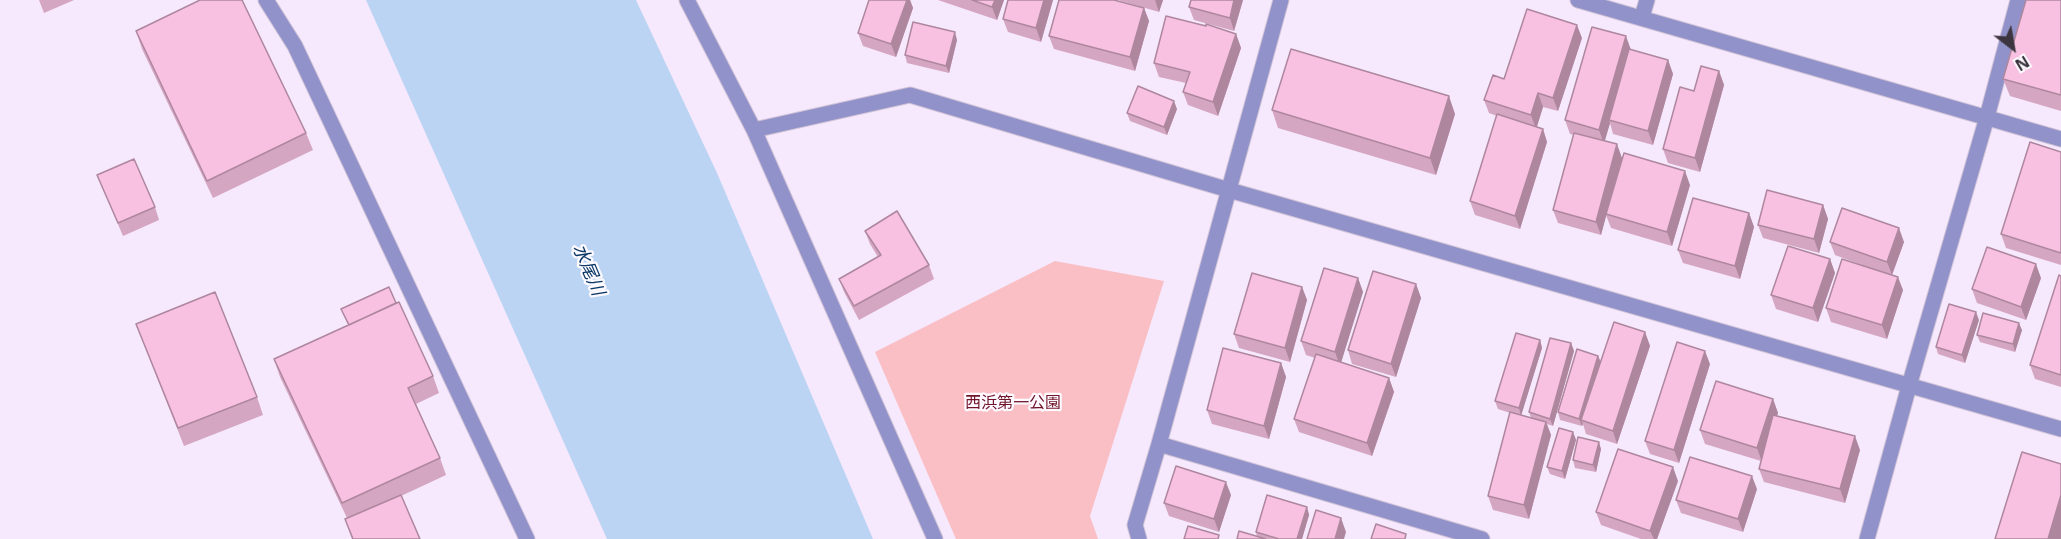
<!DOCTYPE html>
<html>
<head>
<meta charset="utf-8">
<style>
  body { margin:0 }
  #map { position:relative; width:2061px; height:539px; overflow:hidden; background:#f6e8fd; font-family:"Noto Sans",sans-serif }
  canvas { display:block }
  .north { position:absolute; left:1983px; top:18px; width:60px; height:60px; -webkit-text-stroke:4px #fdfaff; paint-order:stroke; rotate:149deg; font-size:16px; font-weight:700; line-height:24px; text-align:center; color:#3c353f }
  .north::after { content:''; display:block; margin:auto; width:21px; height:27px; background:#3c353f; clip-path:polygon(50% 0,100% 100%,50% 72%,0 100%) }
</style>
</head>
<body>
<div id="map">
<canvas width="2061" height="539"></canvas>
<div class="north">N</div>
</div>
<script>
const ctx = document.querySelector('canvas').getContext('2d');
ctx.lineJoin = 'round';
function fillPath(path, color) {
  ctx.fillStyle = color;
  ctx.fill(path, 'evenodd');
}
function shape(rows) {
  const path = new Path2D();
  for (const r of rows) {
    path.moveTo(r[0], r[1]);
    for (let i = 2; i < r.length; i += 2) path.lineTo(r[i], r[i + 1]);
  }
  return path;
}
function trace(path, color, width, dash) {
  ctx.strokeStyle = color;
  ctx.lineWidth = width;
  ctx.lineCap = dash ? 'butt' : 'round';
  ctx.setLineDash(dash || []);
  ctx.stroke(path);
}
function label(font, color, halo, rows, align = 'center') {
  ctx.font = font + ' "Noto Sans","Noto Sans JP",sans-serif';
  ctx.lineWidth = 4.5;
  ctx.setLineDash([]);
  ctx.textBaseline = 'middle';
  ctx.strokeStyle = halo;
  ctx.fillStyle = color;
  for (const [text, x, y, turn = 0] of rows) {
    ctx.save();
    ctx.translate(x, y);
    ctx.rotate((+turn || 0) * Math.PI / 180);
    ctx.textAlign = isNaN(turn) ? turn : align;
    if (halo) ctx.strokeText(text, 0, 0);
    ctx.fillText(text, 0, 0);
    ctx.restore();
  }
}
const green = shape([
  [1055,261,1164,281,1090,516,1098,539,956,539,875,352]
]);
const water = shape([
  [366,0,636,0,717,173,873,539,607,539]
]);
const minor = shape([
  [266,0,295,46,527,539],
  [687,0,754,130,935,539],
  [1578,0,2061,139],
  [1642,17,1647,0],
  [754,130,910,95,1229,190,2061,429],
  [1159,444,1482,539],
  [1139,539,1135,525,1159,444,1281,0],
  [1867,539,1909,386,1987,117,2018,0]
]);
const wall = shape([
  [39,0,74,0,44,13],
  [869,0,910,0,913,8,896,57,863,46,858,33],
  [938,0,1004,0,997,20],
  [1053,0,1041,42,1008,32,1003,19],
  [1118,0,1163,0,1159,12],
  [1191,0,1243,0,1234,31,1194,20,1189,7],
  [2061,0,2061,111,2010,96,2003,79],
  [1144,8,1149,21,1135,71,1054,49,1049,36],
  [136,31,306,133,313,150,213,198,142,49],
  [1236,34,1241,48,1218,116,1188,105,1183,92,1186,83,1159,77,1154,63],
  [1582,38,1558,111,1543,107,1537,127,1543,129,1547,142,1520,229,1475,215,1470,201,1497,116,1489,113,1484,100,1504,79],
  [957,40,949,73,907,63,905,55],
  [1631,50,1668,60,1673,74,1653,145,1613,134,1610,123,1604,141,1622,158,1616,181,1690,185,1672,246,1611,228,1606,215,1601,235,1558,223,1553,210,1574,135,1570,134,1565,120],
  [1719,71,1724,85,1700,172,1668,163,1663,149,1694,91],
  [1177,109,1167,135,1130,121,1127,113],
  [1272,110,1455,114,1436,175,1278,128],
  [2061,152,2061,265,2006,248,2001,234],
  [97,175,155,207,159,220,123,236],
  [1823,205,1828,219,1819,253,1763,238,1758,225],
  [1749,213,1754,227,1740,279,1683,263,1678,250],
  [865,231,929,265,934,279,859,320,844,292,839,279,878,257,870,244],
  [1830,242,1904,242,1892,275,1903,290,1887,339,1831,322,1826,308,1881,272,1835,255],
  [1830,259,1835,273,1818,322,1776,309,1771,295],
  [2061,276,2061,387,2035,379,2030,365],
  [1358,278,1363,292,1341,362,1389,378,1394,392,1372,456,1299,432,1294,419,1315,358,1306,355,1301,341],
  [2041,278,2026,320,1977,303,1972,289],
  [1416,284,1421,298,1396,377,1352,364,1348,350],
  [1302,287,1307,300,1290,362,1239,348,1234,334],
  [396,303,433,376,439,393,416,404,440,458,446,475,401,496,420,539,352,539,345,519,347,518,280,377,274,359,348,325,341,309],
  [1979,320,1965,363,1938,354,1936,347],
  [136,324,257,397,263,415,184,446],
  [2022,330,2015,352,1980,342,1977,335],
  [1645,332,1650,346,1617,444,1586,434,1583,424,1582,426,1560,420,1558,412,1598,356,1601,362],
  [1540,340,1542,348,1521,415,1531,418,1529,412,1571,343,1574,351,1553,426,1547,424,1551,435,1529,519,1493,510,1488,496,1510,413,1498,409,1495,401],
  [1281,363,1286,377,1269,439,1212,424,1207,410],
  [1710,364,1679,463,1650,454,1645,441],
  [1773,399,1778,413,1777,416,1860,450,1845,503,1764,482,1759,469,1761,461,1705,444,1700,430],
  [1573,432,1576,440,1565,479,1550,474,1547,467],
  [1601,449,1596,472,1575,468,1573,460],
  [1678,481,1657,539,1641,539,1601,525,1596,512],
  [1757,489,1743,532,1681,513,1676,500],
  [1231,495,1219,532,1169,516,1164,503],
  [1307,507,1309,515,1302,539,1237,539,1257,537,1256,532]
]);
const shadedWall = shape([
  [907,0,910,0,913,8,896,57,891,44],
  [995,0,1004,0,997,20,992,7],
  [1044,0,1053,0,1041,42,1036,28],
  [1155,0,1163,0,1159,12],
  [1234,0,1243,0,1234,31,1230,18],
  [1144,8,1149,21,1135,71,1130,57],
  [1577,25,1582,38,1558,111,1553,98],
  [955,32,957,40,949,73,946,66],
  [1236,34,1241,48,1218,116,1213,102],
  [1626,36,1631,50,1609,120,1610,123,1604,144,1599,130],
  [1668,60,1673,74,1653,145,1648,131],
  [1719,71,1724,85,1700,172,1695,158],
  [1538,93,1543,107,1536,129,1531,115],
  [1449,96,1455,114,1436,175,1430,158],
  [1174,101,1177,109,1167,135,1164,127],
  [1543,129,1547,142,1520,229,1515,216],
  [1617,144,1622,158,1601,235,1596,222],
  [1685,171,1690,185,1672,246,1667,232],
  [1823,205,1828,219,1819,253,1814,239],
  [1749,213,1754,227,1740,279,1735,266],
  [1899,228,1904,242,1892,275,1887,262],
  [1830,259,1835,273,1818,322,1813,308],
  [2036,264,2041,278,2026,320,2021,307],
  [1898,277,1903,290,1887,339,1882,325],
  [1358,278,1363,292,1340,366,1335,352],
  [1416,284,1421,298,1396,377,1391,364],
  [1302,287,1307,300,1290,362,1285,348],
  [1976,312,1979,320,1965,363,1962,355],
  [2019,323,2022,330,2015,352,2013,344],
  [1645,332,1650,346,1617,444,1613,431],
  [1540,340,1542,348,1521,416,1519,408],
  [1571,343,1574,351,1553,426,1550,419],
  [1705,351,1710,364,1679,463,1674,450],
  [1598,356,1601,363,1581,420,1583,424,1582,426,1579,419],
  [1281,363,1286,377,1269,439,1264,426],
  [1389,378,1394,392,1372,456,1367,443],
  [1773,399,1778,413,1762,462,1757,448],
  [1546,422,1551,435,1529,519,1524,505],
  [1573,432,1576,440,1565,479,1562,471],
  [1855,436,1860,450,1845,503,1840,489],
  [1599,442,1601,449,1596,472,1593,465],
  [1673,467,1678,481,1657,539,1654,539,1650,531],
  [1752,476,1757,489,1743,532,1738,519],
  [1226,482,1231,495,1219,532,1214,519],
  [2061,495,2061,539,2048,539],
  [1307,507,1309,515,1302,539,1297,539],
  [1341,518,1346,532,1344,539,1335,539]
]);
const building = shape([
  [200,0,242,0,306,133,207,181,136,31,200,0],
  [869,0,907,0,891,44,858,33,869,0],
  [972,0,995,0,992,7,972,0],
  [1008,0,1044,0,1036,28,1003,19,1008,0],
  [1059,0,1114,0,1144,8,1130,57,1049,36,1059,0],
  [1191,0,1234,0,1230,18,1189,7,1191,0],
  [2026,0,2061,0,2061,95,2003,79,2026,0],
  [1527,9,1577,25,1553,98,1538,93,1531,115,1484,100,1493,75,1504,79,1527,9],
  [1166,16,1206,26,1206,24,1236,34,1213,102,1183,92,1190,72,1154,63,1166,16],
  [913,22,955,32,946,66,905,55,913,22],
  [1592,27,1626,36,1599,130,1565,120,1592,27],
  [1291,49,1449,96,1430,158,1272,110,1291,49],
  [1629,49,1668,60,1648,131,1609,120,1629,49],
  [1701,66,1719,71,1695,158,1663,149,1680,87,1694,91,1701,66],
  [1138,86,1174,101,1164,127,1127,113,1138,86],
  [1497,114,1543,129,1515,216,1470,201,1497,114],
  [1574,133,1617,144,1596,222,1553,210,1574,133],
  [2030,142,2061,152,2061,253,2001,234,2030,142],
  [1624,153,1685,171,1667,232,1606,214,1624,153],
  [134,159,155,207,118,223,97,175,134,159],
  [1767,190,1823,205,1814,239,1758,225,1767,190],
  [1693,198,1749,213,1735,266,1678,250,1693,198],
  [1842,208,1899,228,1887,262,1830,242,1842,208],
  [897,211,929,265,854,306,839,279,881,255,865,231,897,211],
  [1788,246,1830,259,1813,308,1771,295,1788,246],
  [1987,247,2036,264,2021,307,1972,289,1987,247],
  [1842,259,1898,277,1882,325,1826,308,1842,259],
  [1324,268,1358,278,1335,352,1301,341,1324,268],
  [1373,271,1416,284,1391,364,1348,350,1373,271],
  [1252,273,1302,287,1285,348,1234,334,1252,273],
  [2059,275,2061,276,2061,375,2030,365,2059,275],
  [389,287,396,303,349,325,341,309,389,287],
  [215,292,257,397,178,428,136,324,215,292],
  [399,302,433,376,408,388,440,458,342,503,274,359,399,302],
  [1949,304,1976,312,1962,355,1936,347,1949,304],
  [1983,313,2019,323,2013,344,1977,335,1983,313],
  [1614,322,1645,332,1613,431,1581,420,1614,322],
  [1516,333,1540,340,1519,408,1495,401,1516,333],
  [1550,338,1571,343,1550,419,1529,412,1550,338],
  [1677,342,1705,351,1674,450,1645,441,1677,342],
  [1223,348,1281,363,1264,426,1207,410,1223,348],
  [1577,349,1598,356,1579,419,1558,412,1577,349],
  [1316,354,1389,378,1367,443,1294,419,1316,354],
  [1716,381,1773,399,1757,448,1700,430,1716,381],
  [1510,412,1546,422,1524,505,1488,496,1510,412],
  [1773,415,1855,436,1840,489,1759,469,1773,415],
  [1559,428,1573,432,1562,471,1547,467,1559,428],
  [1578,437,1599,442,1593,465,1573,460,1578,437],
  [1618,449,1673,467,1650,531,1596,512,1618,449],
  [2022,452,2061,464,2061,495,2048,539,1995,539,2022,452],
  [1690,457,1752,476,1738,519,1676,500,1690,457],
  [1176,466,1226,482,1214,519,1164,503,1176,466],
  [401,495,420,539,353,539,345,519,401,495],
  [1267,495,1307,507,1297,539,1279,539,1256,532,1267,495],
  [1316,510,1341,518,1335,539,1307,539,1316,510],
  [1376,524,1406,534,1405,539,1371,539,1376,524],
  [1188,526,1219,535,1218,539,1184,539,1188,526],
  [1239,531,1266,539,1237,539,1239,531]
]);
const parkNames = [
  ["西浜第一公園",1013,403]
];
const waterNames = [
  ["水尾川",588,270,67]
];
fillPath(green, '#fabfc4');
fillPath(water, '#bcd4f3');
trace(minor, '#d1c4d7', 17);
trace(minor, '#9192ca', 15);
fillPath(wall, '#d5a6c2');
fillPath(shadedWall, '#ae879e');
fillPath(building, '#f8c1e1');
trace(building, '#ae879e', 1.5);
label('16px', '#70142a', '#fdfaff', parkNames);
label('italic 18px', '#0c3866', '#fdfaff', waterNames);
</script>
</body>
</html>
